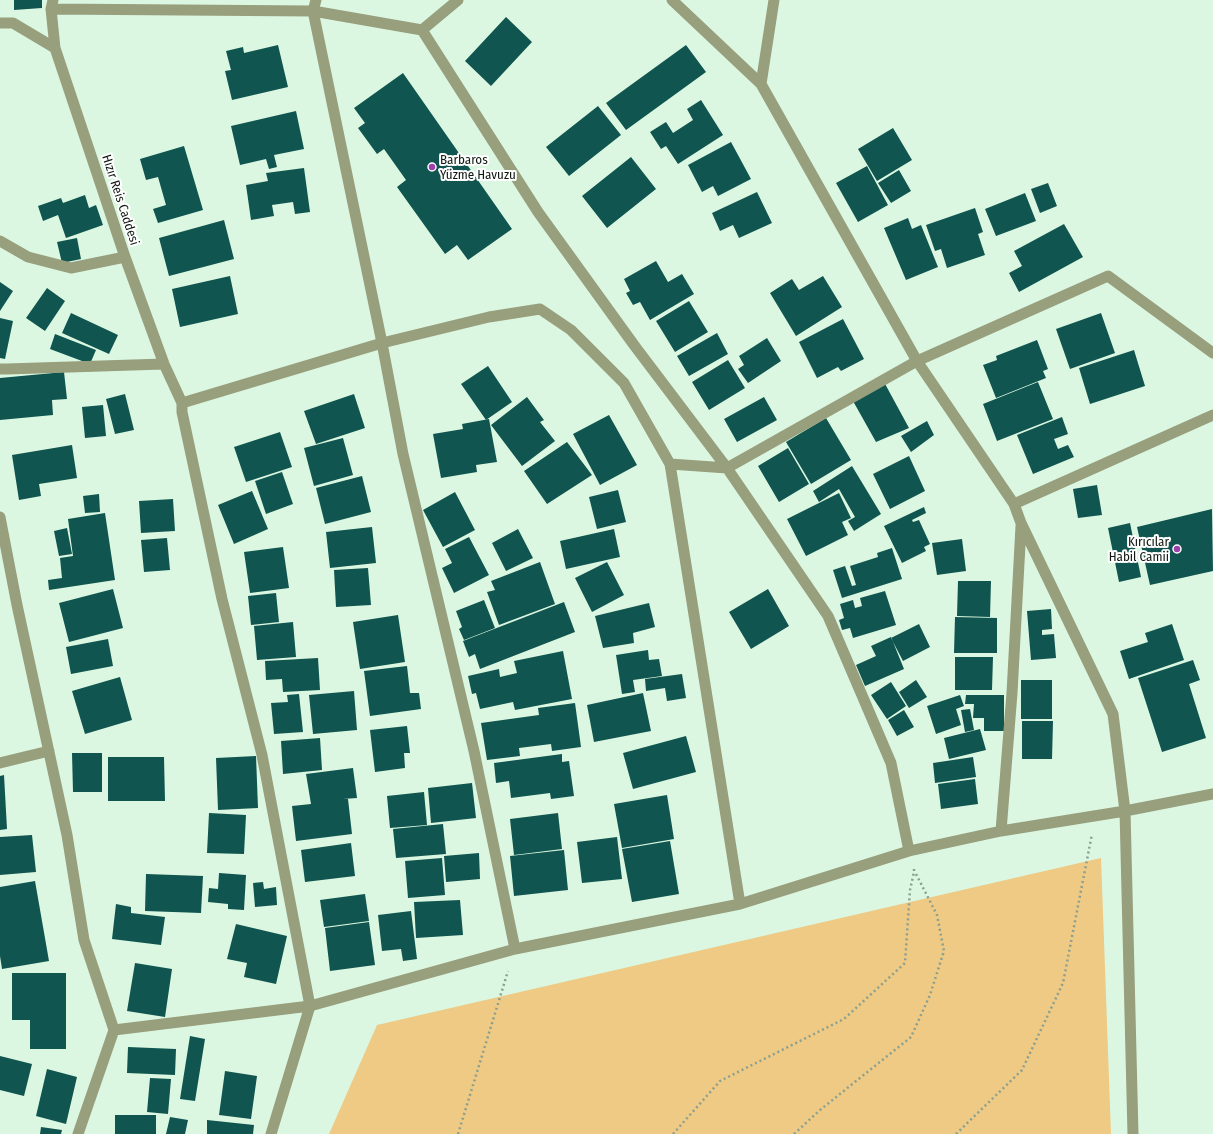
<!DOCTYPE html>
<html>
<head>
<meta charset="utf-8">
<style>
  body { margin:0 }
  canvas { display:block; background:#dbf7e1 }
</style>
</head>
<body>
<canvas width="1213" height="1134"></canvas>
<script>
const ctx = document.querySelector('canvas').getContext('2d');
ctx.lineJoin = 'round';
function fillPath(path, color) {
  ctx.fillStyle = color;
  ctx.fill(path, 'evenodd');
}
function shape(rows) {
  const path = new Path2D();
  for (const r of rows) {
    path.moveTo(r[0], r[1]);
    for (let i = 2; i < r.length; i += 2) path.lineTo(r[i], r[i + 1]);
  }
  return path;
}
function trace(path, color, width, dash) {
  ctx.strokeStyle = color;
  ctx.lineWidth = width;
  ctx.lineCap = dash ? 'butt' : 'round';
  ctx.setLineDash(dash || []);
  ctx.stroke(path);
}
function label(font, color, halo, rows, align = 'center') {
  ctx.font = font + ' "Fira Sans Condensed",sans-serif';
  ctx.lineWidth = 4;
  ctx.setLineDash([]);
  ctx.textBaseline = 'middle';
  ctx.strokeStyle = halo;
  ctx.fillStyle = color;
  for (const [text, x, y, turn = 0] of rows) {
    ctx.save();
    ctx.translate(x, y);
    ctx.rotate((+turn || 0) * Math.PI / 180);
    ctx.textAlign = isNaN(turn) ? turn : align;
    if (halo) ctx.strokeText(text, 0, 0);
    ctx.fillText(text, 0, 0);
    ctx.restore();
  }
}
const green = shape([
  [1101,858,1111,1134,329,1134,377,1025]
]);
const building = shape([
  [14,0,42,0,42,8,14,10],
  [506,17,532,42,491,86,465,61],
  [278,45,288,87,232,100,225,71,231,70,226,51,243,47,244,53],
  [686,45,706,72,626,130,606,103],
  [403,73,512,229,468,260,457,245,445,254,397,187,406,180,384,149,377,154,358,128,365,123,354,108],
  [701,100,723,135,678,164,666,146,661,149,650,132,666,122,673,133,693,120,687,109],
  [598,106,621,135,569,176,546,147],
  [296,111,304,149,274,155,277,167,269,169,266,159,240,165,231,126],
  [893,128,912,160,877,181,858,149],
  [731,142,751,179,718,196,713,186,702,192,688,165],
  [184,146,203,210,158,223,153,209,166,205,158,177,146,180,140,159],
  [631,157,656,189,607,228,582,196],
  [867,166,888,205,858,222,836,183],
  [304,168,310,212,295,214,293,202,272,205,274,216,251,220,246,185,268,181,266,173],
  [899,170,911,191,891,203,878,183],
  [1048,183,1057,206,1040,213,1031,189],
  [757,192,772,223,739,238,733,225,720,231,712,213],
  [1025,193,1036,221,996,236,985,209],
  [85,195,89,208,96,205,103,225,66,238,58,215,43,221,38,206,61,198,63,203],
  [975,208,983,232,978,234,985,255,947,268,941,249,935,251,926,225],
  [908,218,912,229,921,225,938,267,906,280,884,228],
  [224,220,234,259,169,276,159,238],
  [1064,224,1083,257,1019,292,1009,273,1022,266,1014,251],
  [77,238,81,259,62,263,57,242],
  [656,261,668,282,682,274,694,294,650,320,640,302,633,305,626,293,630,291,624,279],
  [230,276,238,314,180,327,172,289],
  [823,276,842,307,796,336,770,293,792,279,799,290],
  [0,282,13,291,0,311],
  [47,288,65,301,45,331,26,318],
  [689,301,708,332,675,352,656,321],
  [71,313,118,335,109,354,62,333],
  [1101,313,1115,353,1070,369,1056,329],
  [0,318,13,321,5,359,0,358],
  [843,319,864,359,841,371,838,367,817,378,799,342],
  [717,333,728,354,689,376,677,356],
  [55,334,96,350,90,364,50,349],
  [767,338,781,361,748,383,738,369,744,365,739,356],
  [1037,340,1048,369,1043,371,1046,378,996,398,983,365,997,360,996,356],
  [1134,350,1145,386,1090,404,1079,368],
  [728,360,745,388,709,410,692,382],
  [488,366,512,402,486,420,461,384],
  [64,372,67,399,52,400,53,415,0,420,0,378],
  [884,382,909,428,876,442,853,401],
  [1038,382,1053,419,997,441,983,404],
  [125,394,134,430,115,434,106,399],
  [354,394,365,428,316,444,304,411],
  [527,397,544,420,540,422,555,441,522,466,491,425],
  [764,397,777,420,737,442,724,419],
  [103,405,106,436,85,438,82,407],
  [609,415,637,465,600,485,573,434],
  [1062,417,1068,434,1054,439,1058,449,1068,445,1074,457,1033,474,1017,435],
  [826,418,851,460,811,484,786,442],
  [489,419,497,462,476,465,477,472,441,478,433,434,463,429,462,424],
  [927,421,934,435,911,452,901,436],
  [280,432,292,467,246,482,234,447],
  [343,438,353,475,314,486,304,448],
  [567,442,592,475,547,504,524,471],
  [72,445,77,478,39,484,41,496,19,500,12,455],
  [788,448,809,484,779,502,758,466],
  [909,456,925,491,890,509,873,474],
  [852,466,881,514,854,531,848,521,855,517,839,489,819,502,813,491],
  [282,472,293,504,266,514,255,481],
  [362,476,371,512,325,524,316,488],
  [1097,485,1102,515,1078,518,1073,489],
  [618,490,626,522,597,529,589,497],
  [252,491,268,529,234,544,218,505],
  [455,492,475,530,443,547,423,510],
  [839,493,851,518,842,522,848,535,806,556,787,519],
  [99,494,100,512,85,513,83,496],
  [173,499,175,531,141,533,139,501],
  [924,507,926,513,912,520,913,522,919,520,930,544,924,547,926,551,902,563,884,526],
  [1212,509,1213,571,1150,585,1137,527],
  [105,513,115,580,49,590,48,580,62,578,60,558,73,556,68,519],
  [1130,523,1141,577,1119,582,1108,528],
  [372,527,376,563,330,568,326,532],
  [67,528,72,554,59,556,54,531],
  [518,529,533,558,506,571,492,543],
  [614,529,620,557,566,569,560,541],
  [469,537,489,575,454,593,442,568,452,563,445,549],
  [167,538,170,570,144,572,141,540],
  [962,539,966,571,937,575,932,543],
  [283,547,289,588,250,593,244,552],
  [892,548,902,579,842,598,833,570,845,566,852,586,856,585,850,566,878,557,877,553],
  [540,562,555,604,499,625,487,592,495,590,491,581],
  [607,562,624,595,592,612,575,578],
  [368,568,371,605,336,607,334,570],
  [958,581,991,581,990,617,957,616],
  [113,589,123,628,69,642,59,603],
  [768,589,789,626,751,649,729,612],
  [885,591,896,625,853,638,850,628,842,630,839,620,844,618,840,604,853,600,855,608,862,606,860,598],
  [276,593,279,622,251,625,248,596],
  [484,600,495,628,464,640,459,629,462,627,456,611],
  [564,602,575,632,480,669,475,654,469,657,463,641],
  [649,603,655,627,633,633,634,643,603,648,595,616],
  [1051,609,1052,629,1042,630,1042,635,1054,634,1056,658,1031,660,1027,611],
  [398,615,405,662,360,669,353,622],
  [955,617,997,618,997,653,954,653],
  [293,622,296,657,257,660,254,626],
  [919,624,930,647,903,661,891,638],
  [1172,624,1184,660,1129,679,1120,651,1148,642,1145,633],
  [891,637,904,669,865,686,856,665,876,656,871,646],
  [108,639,113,666,71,674,66,647],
  [648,650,649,660,659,659,662,676,633,680,635,692,622,694,616,655],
  [563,651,572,699,515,710,513,702,480,709,476,693,472,694,468,676,499,669,500,677,517,673,514,661],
  [955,657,993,657,992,690,955,690],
  [318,658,320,690,283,692,282,679,266,680,265,661],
  [1193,660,1200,680,1189,684,1206,738,1162,752,1138,678],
  [407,666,410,693,419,693,421,709,370,716,364,671],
  [682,674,686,698,667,701,665,688,646,691,645,679],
  [120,677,132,720,85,734,72,691],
  [916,680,927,697,909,708,899,692],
  [1021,680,1052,680,1052,719,1021,719],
  [891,682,906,706,887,719,871,695],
  [354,691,357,730,313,734,309,695],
  [643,693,651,731,594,742,587,705],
  [299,694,303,732,274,734,271,703,288,702,287,695],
  [960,695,964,706,956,709,961,725,936,734,927,706],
  [966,695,1004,695,1004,731,984,731,984,718,973,718,974,704,965,704],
  [575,703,581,747,552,751,551,744,519,748,520,756,487,760,481,723,539,715,538,708],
  [970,709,974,730,965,732,961,710],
  [904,710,914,727,897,736,888,720],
  [1022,721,1053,721,1052,759,1022,759],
  [407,726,410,753,404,753,405,768,375,772,370,730],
  [980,729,986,750,949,759,944,738],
  [686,736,696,772,633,789,623,753],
  [320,738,322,770,283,774,281,741],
  [72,753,102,753,102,792,73,792],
  [562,754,562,762,569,761,574,796,551,799,550,793,511,798,509,781,496,783,494,763],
  [256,756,258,808,218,810,216,758],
  [108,757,164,757,165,801,108,801],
  [973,757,976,777,935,783,933,763],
  [353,768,357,798,343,799,348,799,352,834,296,841,292,806,311,804,306,774],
  [4,775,7,829,0,830,0,776],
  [975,779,978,804,941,809,938,784],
  [472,783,476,818,431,823,428,788],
  [424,792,427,825,390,828,387,796],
  [667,795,674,839,622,848,614,804],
  [209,813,246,815,244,854,207,853],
  [558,813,562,849,514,855,510,819],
  [443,824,446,854,396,858,393,829],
  [32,835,36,872,0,875,0,837],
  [617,837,622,879,582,883,577,842],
  [670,841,679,894,632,902,622,849],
  [351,843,355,876,305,882,301,850],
  [564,850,568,890,514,896,510,856],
  [479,853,480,879,446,882,444,856],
  [442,858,445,895,408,898,405,861],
  [219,873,246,875,244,910,228,909,228,904,208,902,209,888,218,889],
  [146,874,203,876,201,913,145,911],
  [35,881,49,961,2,969,0,956,0,887],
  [263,882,264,889,276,887,277,905,255,907,253,883],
  [365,894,369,921,324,927,320,900],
  [460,900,463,935,416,938,414,902],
  [116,904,131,907,131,913,165,917,161,945,112,939],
  [411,911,417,959,403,961,401,949,382,951,378,915],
  [369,922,375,965,330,971,325,928],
  [236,924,287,936,276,984,244,977,247,963,227,959],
  [135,963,172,969,165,1017,127,1011],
  [12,973,66,973,66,1049,30,1049,30,1020,12,1020],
  [190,1036,205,1039,195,1101,180,1099],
  [128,1047,176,1049,175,1075,127,1073],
  [0,1056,32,1064,24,1096,0,1090],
  [47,1069,77,1077,66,1124,36,1116],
  [225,1071,257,1076,251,1119,219,1115],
  [150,1078,171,1079,168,1114,147,1112],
  [115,1115,156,1115,156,1134,115,1134],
  [170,1117,188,1120,185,1134,166,1134],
  [207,1120,254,1125,253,1134,207,1134],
  [41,1127,62,1130,61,1134,40,1134]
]);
const path = shape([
  [458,1134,508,971],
  [673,1134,720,1081,844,1019,905,963,910,890,914,872,914,869],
  [794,1134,820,1110,911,1037,930,995,944,951,937,915,915,872],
  [956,1134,1022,1070,1063,983,1092,834]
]);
const minor = shape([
  [53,0,51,9,55,48,125,257,164,364,182,403,182,412,222,599,262,755,310,1006,271,1134],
  [316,0,313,11,382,343,403,454,474,751,515,949],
  [672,0,761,84,917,361,1014,504,1021,523,1113,714,1125,811,1133,1134],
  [51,9,313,11,422,30,538,212,634,345,727,468,828,616,891,763,909,851],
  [0,23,13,23,55,48],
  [422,30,458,0],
  [761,84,774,0],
  [0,241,28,257,71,268,125,257],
  [0,369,7,369,164,364],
  [182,403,382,343,489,317,540,309,571,330,624,383,670,464,727,468,917,361,1108,276,1213,353],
  [670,464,740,904],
  [1014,504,1213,415],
  [0,517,17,605,67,835,84,940,114,1030,78,1134],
  [0,763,49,751],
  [1001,831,1012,693,1021,526],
  [114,1030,310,1006,515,949,740,904,909,851,1001,831,1125,811,1213,794]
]);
const markers = [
  [432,167,4,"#9d40aa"],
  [1177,549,4,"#9d40aa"]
];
const poiNames = [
  ["Barbaros",440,160],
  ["Yüzme Havuzu",440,175],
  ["Kırıcılar",1169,542,"right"],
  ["Habil Camii",1169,557,"right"]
];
const streetNames = [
  ["Hızır Reis Caddesi",120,200,72]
];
fillPath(green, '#eeca84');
fillPath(building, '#10554f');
trace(path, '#8a9f8f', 2.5, [2, 3]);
trace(minor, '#989f7d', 11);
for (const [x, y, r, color] of markers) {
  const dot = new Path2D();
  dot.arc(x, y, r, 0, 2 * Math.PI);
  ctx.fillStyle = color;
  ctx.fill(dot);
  trace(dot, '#fff', 1.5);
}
label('13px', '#0f1811', '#fff', poiNames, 'left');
label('13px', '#0f1811', '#fff', streetNames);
</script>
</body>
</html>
